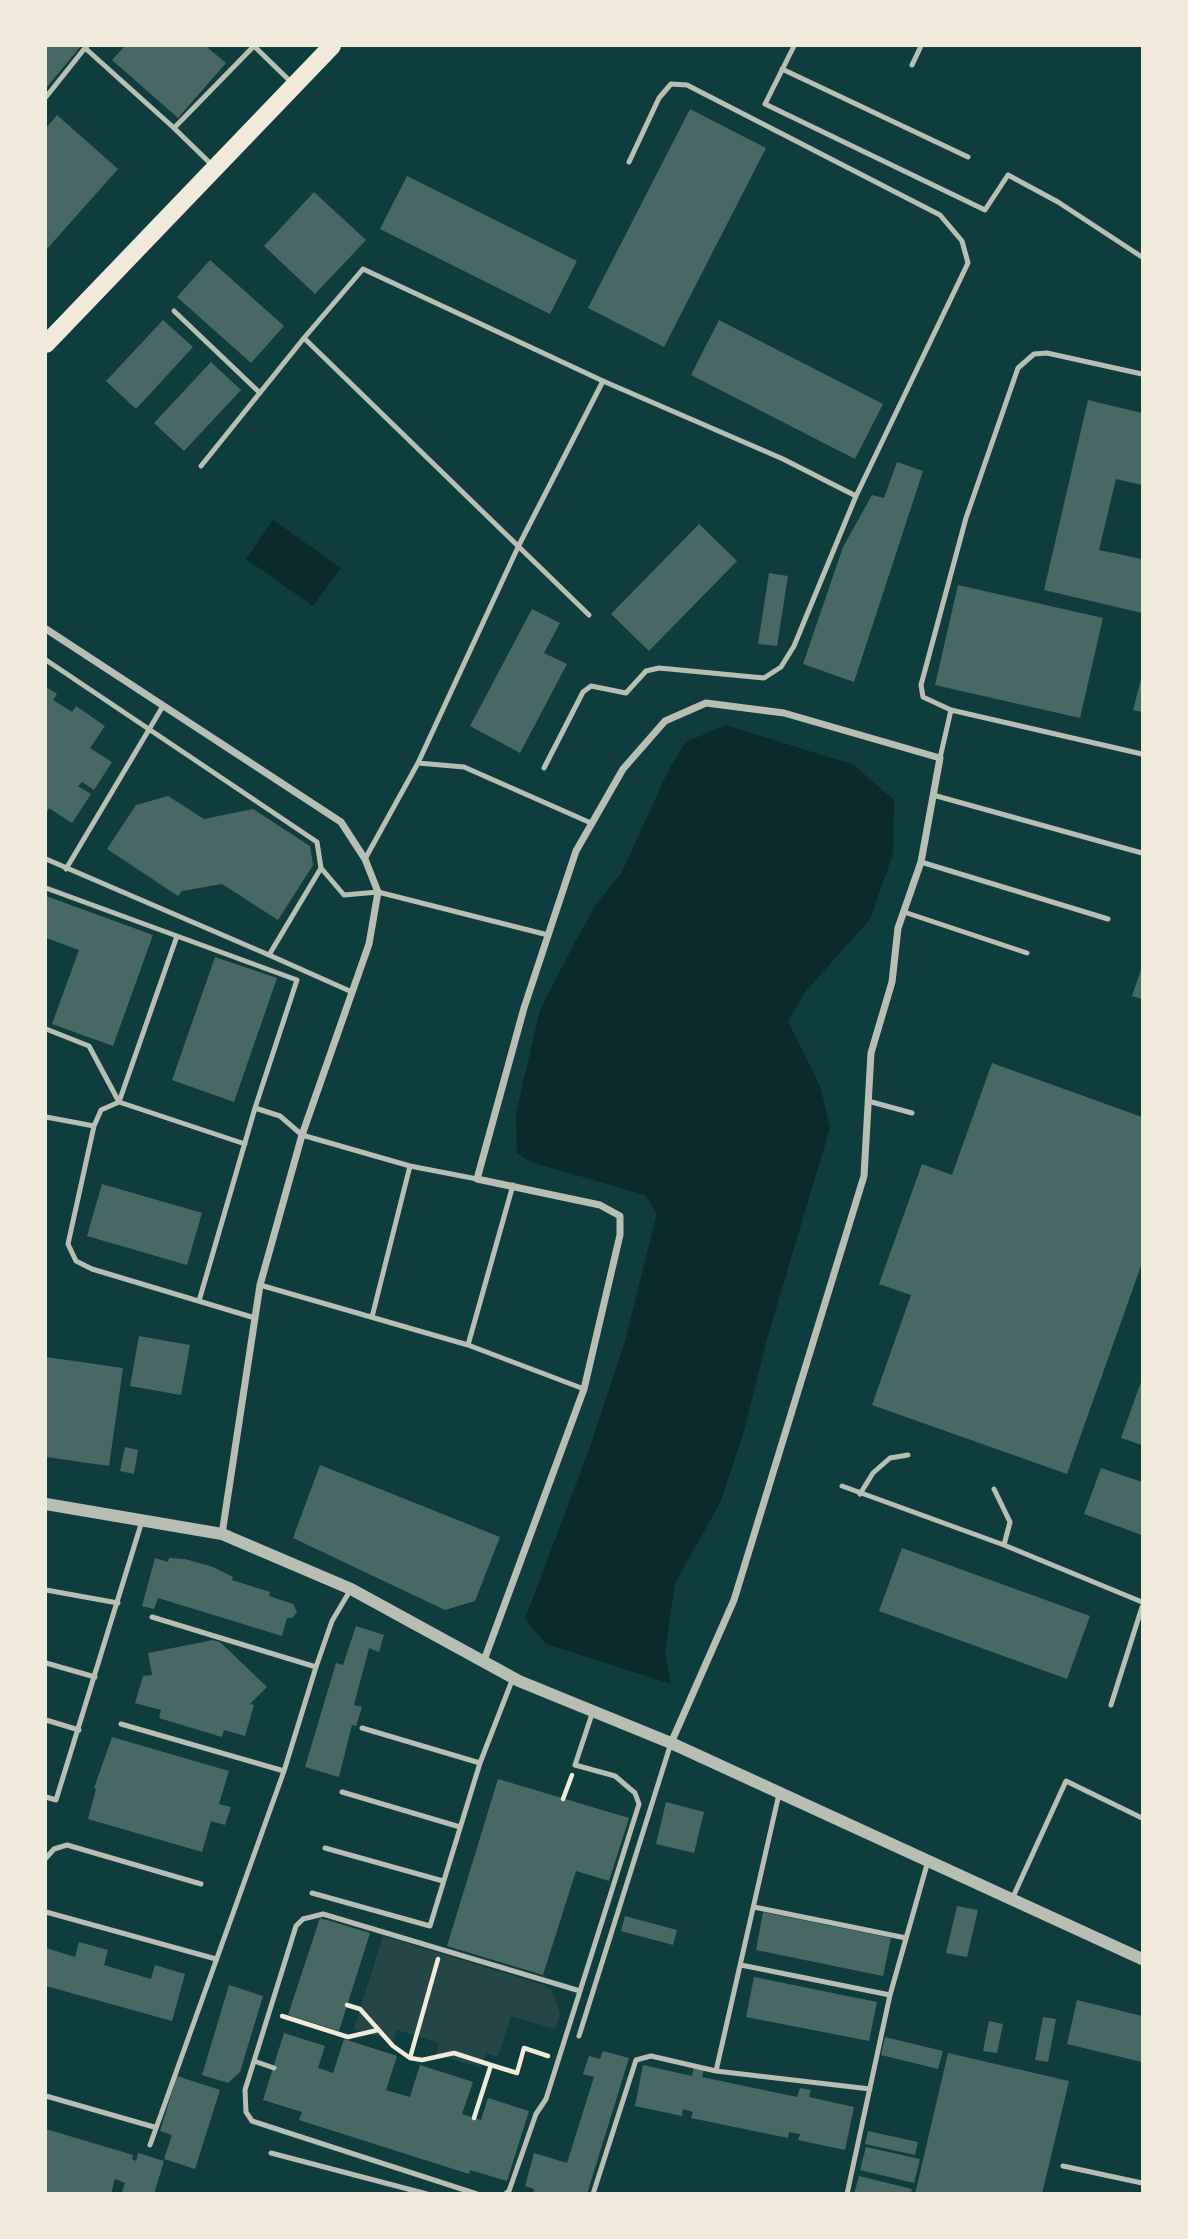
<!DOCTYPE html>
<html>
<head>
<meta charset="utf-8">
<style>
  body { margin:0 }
  #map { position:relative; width:1188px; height:2239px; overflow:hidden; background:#0f3d3e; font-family:Barlow,sans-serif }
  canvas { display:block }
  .frame { position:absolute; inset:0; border:47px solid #f1e9da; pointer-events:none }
</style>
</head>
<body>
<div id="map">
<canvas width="1188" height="2239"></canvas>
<div class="frame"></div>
</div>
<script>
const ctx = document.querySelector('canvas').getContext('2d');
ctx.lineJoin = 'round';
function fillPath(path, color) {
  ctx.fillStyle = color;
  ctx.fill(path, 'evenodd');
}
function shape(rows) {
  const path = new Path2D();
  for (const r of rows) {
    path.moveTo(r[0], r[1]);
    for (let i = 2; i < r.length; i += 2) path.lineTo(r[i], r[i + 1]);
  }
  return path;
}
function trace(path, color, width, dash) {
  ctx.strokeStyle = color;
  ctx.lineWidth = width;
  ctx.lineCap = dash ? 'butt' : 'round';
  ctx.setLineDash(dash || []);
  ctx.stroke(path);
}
const green = shape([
  [383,1936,544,1985,552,1991,558,2007,560,2015,555,2029,511,2016,498,2057,486,2053,481,2068,436,2054,439,2043,417,2036,397,2030,393,2041,354,2029]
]);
const water = shape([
  [273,520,341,568,313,606,246,559],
  [726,725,854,765,894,800,893,854,870,919,806,991,788,1021,820,1086,830,1128,767,1339,744,1431,720,1503,675,1583,665,1654,671,1684,546,1644,525,1619,590,1447,625,1341,657,1213,645,1195,531,1162,517,1153,516,1113,540,1010,575,942,597,903,622,872,669,769,686,742]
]);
const building = shape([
  [46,46,81,46,46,88],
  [125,46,210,46,208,48,226,63,178,118,112,60],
  [690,109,766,148,664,347,588,308],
  [57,115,118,169,46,250,46,128],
  [407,176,577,261,550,314,380,229],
  [314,192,366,240,315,294,264,246],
  [210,260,284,326,251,363,177,297],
  [163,320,193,347,136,409,106,381],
  [719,320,883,404,855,459,691,375],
  [211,362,241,390,184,451,154,423],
  [1088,400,1142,413,1142,485,1116,479,1099,550,1142,559,1142,613,1044,590],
  [897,462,923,471,854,682,803,664,843,547,872,495,884,498],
  [699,524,737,561,649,651,611,614],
  [769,573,788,576,777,646,758,644],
  [958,585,1103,618,1080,718,935,685],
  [532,609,560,623,544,653,567,664,520,753,470,726],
  [1142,675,1142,712,1133,710],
  [46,687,57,694,53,700,72,712,76,706,105,726,90,748,112,762,94,790,82,782,78,786,91,794,72,823,49,808,46,814],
  [168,796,204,819,253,809,310,846,313,865,278,920,222,884,182,891,178,896,107,849,136,805],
  [46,896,153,935,113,1046,52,1024,79,950,46,938],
  [215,957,277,978,234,1102,172,1080],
  [1142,967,1142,999,1132,996],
  [992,1063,1142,1117,1142,1263,1067,1474,872,1405,911,1295,879,1284,922,1164,952,1175],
  [102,1184,202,1213,187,1265,87,1236],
  [139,1336,190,1345,181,1395,130,1386],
  [46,1357,123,1368,109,1466,46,1457],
  [1142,1379,1142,1445,1121,1438],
  [125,1447,138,1450,134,1474,120,1471],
  [320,1465,500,1537,475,1601,445,1610,293,1538],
  [1101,1468,1142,1482,1142,1535,1084,1514],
  [902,1548,1090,1616,1067,1679,879,1611],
  [155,1558,168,1562,169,1558,185,1559,213,1567,233,1577,232,1580,270,1592,269,1596,293,1604,297,1612,292,1618,287,1618,282,1636,158,1598,154,1609,142,1606],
  [356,1626,384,1635,379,1652,369,1648,354,1705,362,1707,356,1726,352,1725,339,1777,305,1767,336,1663,343,1665],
  [213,1640,220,1642,267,1687,250,1704,254,1705,245,1736,224,1730,222,1737,159,1718,161,1710,135,1703,143,1676,152,1675,148,1653],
  [112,1737,229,1771,219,1804,231,1807,225,1825,211,1821,202,1852,88,1819,96,1789,94,1788],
  [498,1779,629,1818,609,1881,576,1871,543,1975,447,1946],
  [666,1802,704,1812,694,1853,656,1844],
  [957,1906,978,1910,967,1957,946,1953],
  [763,1912,891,1938,883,1976,756,1950],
  [625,1916,677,1930,673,1945,621,1931],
  [320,1918,370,1933,339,2031,288,2015],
  [79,1942,108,1950,104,1965,151,1979,155,1965,185,1974,172,2021,46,1986,46,1948,75,1957],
  [754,1977,877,2002,869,2041,746,2017],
  [229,1985,263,1996,240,2072,228,2083,202,2075],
  [1077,2000,1142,2016,1142,2062,1067,2044],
  [1043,2017,1056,2019,1048,2062,1035,2060],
  [989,2021,1003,2024,997,2053,983,2051],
  [284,2033,325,2046,318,2068,333,2073,344,2039,397,2056,386,2090,410,2097,420,2065,473,2082,462,2114,481,2120,488,2098,529,2111,507,2181,470,2170,469,2174,299,2120,302,2112,263,2100],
  [885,2037,943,2051,938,2069,881,2055],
  [603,2051,629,2058,587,2194,533,2194,534,2189,525,2186,534,2153,567,2163,594,2077,583,2074,589,2056,600,2059],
  [948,2053,1069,2081,1042,2194,915,2194],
  [643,2065,692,2076,694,2067,704,2069,702,2077,797,2097,800,2088,811,2090,809,2097,854,2107,845,2150,798,2140,800,2134,789,2132,788,2138,691,2118,693,2112,683,2109,682,2116,635,2106],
  [177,2076,220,2090,195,2169,164,2159,172,2135,160,2131],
  [46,2129,133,2155,132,2159,136,2161,138,2153,164,2161,154,2194,122,2192,125,2183,115,2179,111,2194,46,2194],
  [868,2131,918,2142,915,2155,865,2144],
  [866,2147,920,2159,914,2183,860,2170],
  [859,2176,912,2189,911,2194,854,2194]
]);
const path = shape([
  [563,1799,572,1775],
  [347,2005,360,2009,393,2046,410,2058,422,2060,454,2053,491,2065],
  [282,2016,348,2037,378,2030],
  [410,2058,438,1959],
  [474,2118,491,2065,517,2073,524,2048,548,2056]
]);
const service = shape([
  [87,46,85,48,174,128],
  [794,46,765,104,985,210,1008,175,1058,202,1142,257],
  [912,65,921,46],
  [782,69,968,157],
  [46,97,85,48],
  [213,166,174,128,254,46,292,83],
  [174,311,260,393],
  [1142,374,1047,353,1034,354,1018,368,966,518,921,685,923,697,951,710,1142,754],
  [201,466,304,338],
  [589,615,304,338,363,269,603,381,783,459,856,496],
  [46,660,317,842,321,868,344,895,378,892,548,935],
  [940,758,951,710],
  [418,763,464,767,591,823],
  [544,768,583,692,591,686,626,693,646,671,659,668,764,678,781,667,794,646,856,496,968,263,962,241,940,215,687,85,671,84,659,98,629,162],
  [933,795,1142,853],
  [46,859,269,955,321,868],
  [365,859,418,763,519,545,603,381],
  [921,862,1108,919],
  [66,869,163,706],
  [46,888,297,980,255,1108,199,1301],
  [904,912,1027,953],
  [269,955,352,992],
  [46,1029,89,1046,119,1102],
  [868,1101,912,1113],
  [119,1102,177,936],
  [255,1108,280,1116,302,1135,410,1166,477,1179],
  [46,1117,94,1126],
  [245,1144,119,1102,101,1110,94,1126,68,1244,76,1261,92,1269,255,1318],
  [260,1285,468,1345,584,1389],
  [372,1317,410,1166],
  [468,1345,513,1185],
  [842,1486,1004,1545,1142,1602],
  [994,1489,1010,1522,1004,1545],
  [860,1494,873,1473,890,1458,908,1455],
  [46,1590,118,1603],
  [152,1617,316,1667],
  [46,1663,95,1677],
  [1111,1705,1142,1607],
  [46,1720,79,1730],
  [121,1724,284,1771],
  [362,1728,480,1763],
  [342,1792,460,1827],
  [779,1794,716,2071,870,2089],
  [46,1797,56,1800,142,1521],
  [325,1848,443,1881],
  [46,1858,54,1849,67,1845,201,1884],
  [312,1893,430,1926,480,1763,513,1678],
  [1012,1899,1066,1781,1142,1818],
  [754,1907,906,1938],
  [46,1912,216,1959],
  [741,1965,890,1995],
  [579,2036,671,1743],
  [254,2061,274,2068],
  [46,2096,154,2127],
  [150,2145,284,1771,316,1667,332,1621,351,1589],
  [271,2153,427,2194],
  [1063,2166,1142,2183],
  [477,2194,252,2121,246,2112,245,2090,296,1926,303,1919,323,1914,580,1991],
  [505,2194,509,2191,536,2114,546,2099,639,1804,635,1793,615,1776,575,1765,593,1711],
  [593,2194,636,2060,651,2056,716,2071],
  [847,2194,890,1995,928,1861]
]);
const minor = shape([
  [46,629,341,822,365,859,378,892,369,944,302,1135,260,1285,222,1534],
  [483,1663,584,1389,620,1235,620,1216,600,1205,477,1179,524,1008,576,851,623,769,665,721,706,703,784,713,940,758,921,862,898,928,892,982,871,1053,864,1176,734,1600,671,1743]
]);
const tertiary = shape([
  [46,1504,222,1534,351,1589,519,1681,671,1743,1142,1959]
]);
const primary = shape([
  [46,344,332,46]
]);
fillPath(green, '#244646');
fillPath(water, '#0a2a2b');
fillPath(building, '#486865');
trace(path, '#f1e9da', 4.5);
trace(service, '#b8beb3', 5);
trace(minor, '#b8beb3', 7);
trace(tertiary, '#b8beb3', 12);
trace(primary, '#f1e9da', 18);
</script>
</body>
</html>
